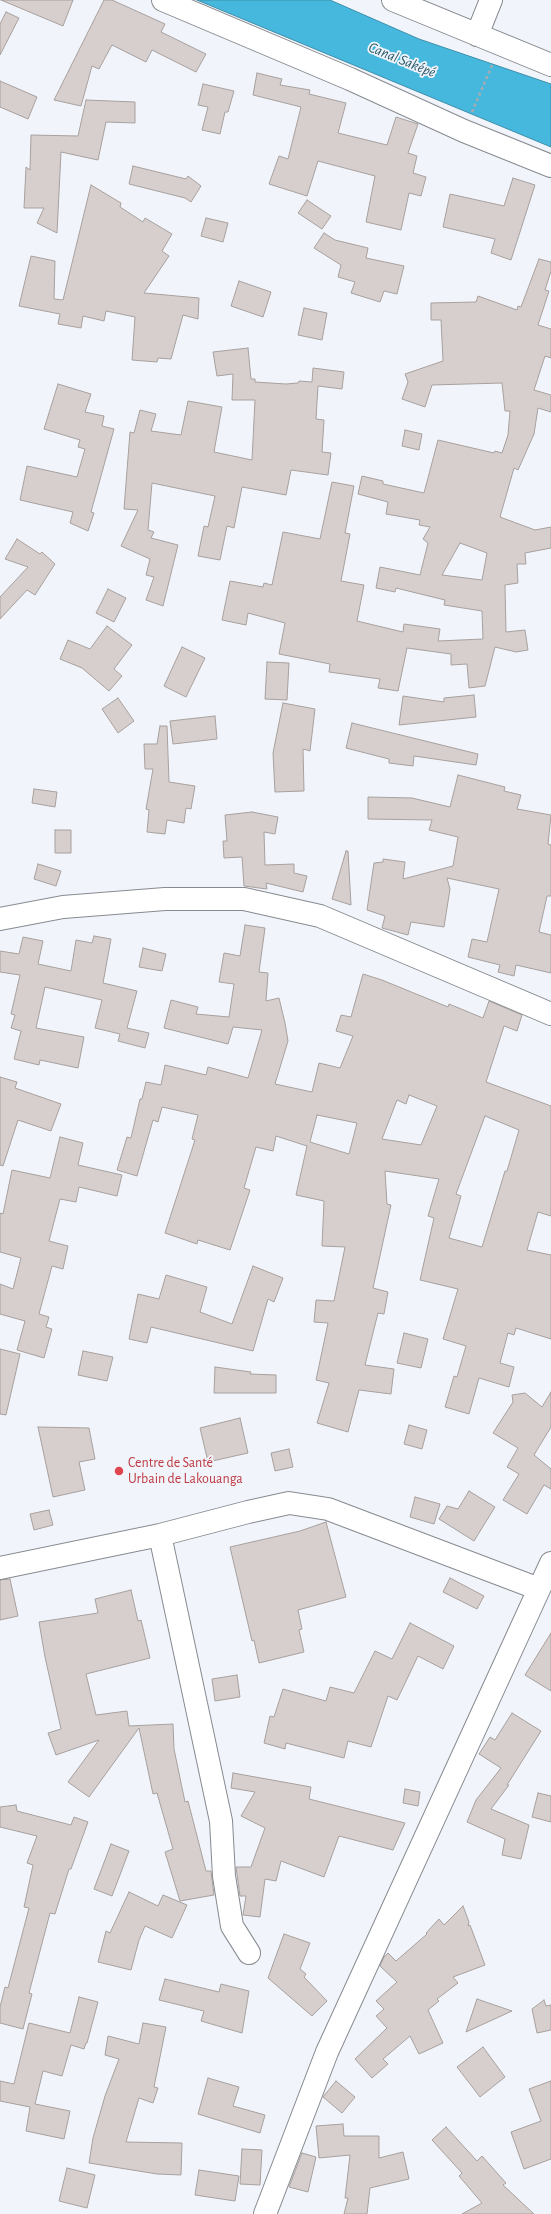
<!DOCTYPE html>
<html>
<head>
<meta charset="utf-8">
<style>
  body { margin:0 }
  canvas { display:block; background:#f1f5fb }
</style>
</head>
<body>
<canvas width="551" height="2214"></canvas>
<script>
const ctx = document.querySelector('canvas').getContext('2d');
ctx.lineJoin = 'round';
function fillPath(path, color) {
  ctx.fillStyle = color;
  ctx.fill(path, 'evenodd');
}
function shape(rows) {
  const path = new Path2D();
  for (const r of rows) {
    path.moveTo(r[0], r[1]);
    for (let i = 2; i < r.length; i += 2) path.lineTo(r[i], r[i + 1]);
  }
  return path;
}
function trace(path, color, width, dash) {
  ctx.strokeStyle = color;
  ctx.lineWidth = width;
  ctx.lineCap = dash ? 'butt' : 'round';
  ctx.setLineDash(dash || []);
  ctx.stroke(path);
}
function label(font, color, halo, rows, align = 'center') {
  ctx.font = font + ' "Alegreya Sans",sans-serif';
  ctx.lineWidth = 3.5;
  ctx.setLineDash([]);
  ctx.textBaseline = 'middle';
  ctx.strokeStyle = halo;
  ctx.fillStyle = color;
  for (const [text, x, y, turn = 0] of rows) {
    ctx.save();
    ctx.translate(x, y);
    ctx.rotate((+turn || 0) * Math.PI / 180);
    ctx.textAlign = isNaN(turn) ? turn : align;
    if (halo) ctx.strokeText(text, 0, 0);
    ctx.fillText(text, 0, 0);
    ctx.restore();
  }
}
const water = shape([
  [197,0,330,0,419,39,551,84,551,147,197,0]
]);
const building = shape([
  [1,0,73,0,63,26,1,0],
  [104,0,112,0,165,24,161,32,206,54,196,72,152,50,146,62,112,45,99,69,92,66,81,106,54,100,104,0],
  [6,12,19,18,0,55,0,24,6,12],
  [257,73,282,79,280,85,310,90,309,94,346,103,338,133,387,145,396,117,418,124,408,153,417,156,413,173,426,177,421,196,409,193,401,230,366,222,375,176,318,161,307,196,269,184,279,156,288,159,301,107,253,95,257,73],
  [0,81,37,97,28,119,0,107,0,81],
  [203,84,234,91,228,112,225,112,220,134,202,130,208,107,198,105,203,84],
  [86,100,135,102,135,123,106,122,98,160,61,152,57,233,37,223,44,208,24,208,26,167,30,170,31,135,78,136,86,100],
  [133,166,186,179,188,176,201,186,191,202,185,198,129,184,133,166],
  [513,178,535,185,511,260,491,253,495,239,443,227,450,194,504,206,513,178],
  [91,185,121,203,120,207,143,222,145,218,172,234,162,251,169,256,144,293,199,298,198,319,183,315,171,359,158,358,157,362,132,360,135,317,106,311,104,321,83,316,81,328,58,324,60,314,19,306,31,256,55,261,54,299,63,300,91,185],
  [307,200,331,216,322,229,298,213,307,200],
  [206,218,228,223,223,242,201,236,206,218],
  [324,233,335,240,368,248,366,258,404,266,397,294,384,291,380,302,351,293,355,282,338,277,341,265,314,248,324,233],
  [539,259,551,262,551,271,545,290,549,291,538,325,551,329,551,358,545,356,534,390,551,395,551,412,538,408,534,434,518,470,514,468,500,517,535,530,551,527,551,548,525,553,526,564,517,564,518,583,505,585,506,632,525,630,528,650,516,652,495,647,485,686,469,688,467,664,451,665,451,654,407,648,398,691,378,688,380,679,329,672,330,664,279,654,285,623,248,613,246,625,222,620,230,581,263,587,264,583,272,585,283,532,320,539,332,482,354,486,345,533,350,534,341,581,364,585,357,621,403,632,404,624,440,629,438,641,483,639,482,611,444,605,445,600,396,588,395,592,376,588,380,567,420,575,428,543,423,539,430,527,419,525,420,520,386,514,388,502,358,494,362,476,383,481,383,484,424,493,438,440,494,453,495,451,502,453,508,435,510,411,505,411,502,383,432,385,425,407,402,399,408,382,405,374,443,361,441,320,431,320,431,303,476,302,478,296,517,310,518,306,521,307,539,259],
  [460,543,487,553,482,580,442,575,460,543],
  [239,281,271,292,263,317,231,306,239,281],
  [304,308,327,313,322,340,298,335,304,308],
  [248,348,251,379,255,379,255,382,286,384,298,383,299,381,312,382,313,368,344,372,342,389,318,386,316,419,324,420,322,452,331,453,328,475,291,470,286,495,242,487,234,528,227,526,220,560,198,556,204,526,208,527,215,496,152,483,148,530,154,532,151,538,178,545,163,606,146,600,154,577,146,575,150,559,121,546,138,510,124,509,130,432,134,433,140,410,156,414,151,431,181,435,188,401,222,407,214,452,252,460,255,400,232,400,233,374,217,376,213,352,248,348],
  [58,384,91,394,85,412,104,416,102,426,114,429,91,512,94,513,88,531,70,523,73,512,20,500,27,466,77,477,85,449,78,447,80,440,44,429,58,384],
  [405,430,422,434,419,450,402,446,405,430],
  [17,539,40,554,42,552,55,564,35,595,27,590,0,619,0,597,28,567,5,559,17,539],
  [108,589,126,598,114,622,96,613,108,589],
  [107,626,132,645,114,669,122,676,109,691,82,668,60,659,68,640,90,649,107,626],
  [182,647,205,658,186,697,164,686,182,647],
  [267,662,289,663,287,700,265,699,267,662],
  [474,695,476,717,399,725,403,696,444,702,444,698,474,695],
  [118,698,134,721,118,733,102,709,118,698],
  [283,703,315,709,310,751,303,749,304,791,275,792,273,753,283,703],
  [215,716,217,739,173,744,170,721,215,716],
  [352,723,478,754,476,765,414,756,413,766,389,763,389,759,346,748,352,723],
  [160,726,167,726,169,782,195,786,191,809,186,808,184,823,167,820,165,834,147,832,149,810,146,809,153,769,145,769,144,744,157,744,160,726],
  [458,775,505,787,504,791,521,795,517,809,551,815,548,844,551,845,551,896,547,896,539,932,551,935,551,973,516,965,514,976,498,972,500,965,468,957,472,939,487,942,499,889,447,878,450,889,444,927,411,922,408,935,382,928,385,916,367,910,374,863,383,862,383,859,405,862,403,879,453,866,458,837,429,830,432,820,368,819,368,797,412,798,450,807,458,775],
  [34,789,57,792,55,807,32,803,34,789],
  [252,812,278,817,275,834,264,832,265,865,294,864,294,873,307,876,303,892,266,883,267,889,244,886,242,857,224,858,223,841,227,841,225,815,252,812],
  [55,830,71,830,71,853,55,853,55,830],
  [346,851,348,851,351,905,332,899,346,851],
  [38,864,61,871,56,886,34,879,38,864],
  [245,925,265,928,259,972,268,973,266,1001,279,998,285,1023,288,1041,275,1084,312,1092,319,1063,340,1068,353,1036,336,1031,341,1015,351,1017,363,974,382,980,448,1007,449,1004,483,1018,489,1001,522,1015,517,1031,504,1026,486,1082,551,1106,551,1216,538,1212,527,1250,551,1255,551,1339,516,1328,514,1335,508,1333,500,1363,514,1367,509,1387,479,1378,469,1414,445,1407,454,1376,457,1377,466,1346,443,1339,458,1289,420,1280,434,1218,428,1216,439,1179,385,1171,387,1204,391,1205,373,1288,388,1292,384,1314,378,1313,365,1365,394,1369,391,1394,359,1390,348,1432,317,1423,329,1383,316,1380,328,1323,314,1322,316,1300,334,1301,345,1247,322,1246,324,1201,296,1195,307,1146,276,1136,273,1151,256,1147,244,1188,250,1190,230,1250,198,1240,197,1244,165,1233,195,1140,192,1139,198,1115,162,1107,158,1122,153,1120,137,1176,117,1170,127,1137,131,1138,140,1099,142,1099,146,1082,161,1085,165,1065,206,1075,208,1067,248,1078,262,1030,233,1027,228,1044,164,1028,171,1000,198,1007,196,1014,229,1017,234,984,219,982,224,953,240,956,245,925],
  [409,1095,437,1106,421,1145,382,1139,397,1100,406,1104,409,1095],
  [317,1115,357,1123,349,1154,310,1142,317,1115],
  [485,1116,519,1130,507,1171,505,1171,482,1247,449,1238,461,1196,456,1194,485,1116],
  [94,936,111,939,103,983,137,991,127,1028,149,1033,145,1048,118,1041,120,1034,95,1028,102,1000,45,987,36,1028,84,1037,78,1068,40,1060,39,1065,14,1059,21,1031,11,1028,15,1015,11,1014,20,975,0,972,0,951,19,954,23,937,43,941,38,964,71,971,76,940,92,943,94,936],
  [143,948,166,954,162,971,139,967,143,948],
  [0,1077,17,1082,15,1088,61,1104,51,1131,18,1120,3,1166,0,1165,0,1077],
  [60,1137,83,1143,78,1165,122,1175,117,1196,79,1187,76,1202,60,1199,49,1241,68,1246,63,1269,52,1266,39,1314,49,1317,46,1327,52,1329,44,1358,17,1350,25,1321,0,1314,0,1284,13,1289,21,1258,0,1252,0,1213,3,1214,12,1170,50,1178,60,1137],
  [253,1266,283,1278,274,1302,268,1299,253,1351,151,1327,147,1343,129,1339,138,1294,159,1299,166,1275,207,1287,200,1312,232,1324,253,1266],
  [404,1333,428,1339,421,1368,397,1363,404,1333],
  [0,1349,20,1354,6,1415,0,1414,0,1349],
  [83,1351,113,1357,107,1381,78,1375,83,1351],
  [215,1367,251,1372,250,1374,276,1375,276,1393,214,1393,215,1367],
  [551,1392,551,1427,534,1455,551,1469,551,1489,544,1485,527,1514,503,1500,519,1474,507,1467,518,1448,493,1433,513,1402,512,1395,525,1393,542,1407,551,1392],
  [240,1418,248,1453,208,1462,200,1428,240,1418],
  [409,1425,427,1430,422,1449,404,1444,409,1425],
  [38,1427,89,1428,95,1459,79,1462,85,1490,53,1497,38,1427],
  [289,1449,293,1467,275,1471,271,1453,289,1449],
  [469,1491,495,1507,474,1541,439,1519,447,1506,458,1509,469,1491],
  [415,1497,440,1504,434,1524,410,1517,415,1497],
  [49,1510,53,1525,34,1530,30,1514,49,1510],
  [326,1522,346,1597,298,1610,302,1629,299,1630,304,1652,259,1663,254,1640,252,1641,230,1547,300,1531,326,1522],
  [450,1578,484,1596,477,1609,443,1592,450,1578],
  [10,1579,18,1616,0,1620,0,1580,10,1579],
  [131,1590,138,1621,141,1620,150,1658,86,1674,96,1715,127,1711,129,1726,173,1724,174,1749,185,1802,188,1801,206,1871,211,1871,214,1895,180,1901,165,1852,173,1849,157,1793,153,1794,139,1728,89,1797,68,1782,99,1740,56,1755,48,1733,61,1729,45,1657,39,1622,98,1613,95,1599,131,1590],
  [410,1623,454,1646,443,1669,418,1656,397,1700,388,1696,371,1747,348,1741,344,1758,286,1743,285,1749,264,1743,270,1716,274,1717,283,1689,326,1701,330,1687,354,1693,375,1651,392,1659,410,1623],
  [551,1633,551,1691,525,1675,551,1633],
  [237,1675,240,1697,215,1701,212,1679,237,1675],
  [512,1713,541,1731,507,1785,509,1785,491,1809,529,1825,521,1859,502,1855,505,1839,467,1822,476,1800,501,1768,479,1754,490,1737,495,1740,512,1713],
  [233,1773,311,1787,309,1799,405,1823,393,1850,339,1836,324,1877,281,1861,276,1881,265,1879,260,1917,243,1915,246,1896,240,1896,236,1867,251,1867,265,1828,241,1816,255,1792,231,1788,233,1773],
  [405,1789,420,1792,418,1806,403,1803,405,1789],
  [538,1793,551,1796,551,1822,532,1817,538,1793],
  [16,1805,17,1811,71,1825,74,1817,88,1822,71,1869,69,1869,55,1914,50,1913,29,1993,32,1994,23,2029,0,2023,0,2007,5,1987,8,1988,29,1908,24,1907,33,1865,27,1863,37,1836,0,1827,0,1807,16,1805],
  [111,1844,129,1851,112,1896,94,1889,111,1844],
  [129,1892,158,1906,163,1895,187,1905,172,1938,145,1926,139,1940,131,1970,98,1962,106,1931,110,1933,129,1892],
  [463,1906,469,1922,468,1926,470,1925,485,1965,453,1977,458,1983,437,1999,439,2001,428,2010,443,2043,419,2054,410,2036,383,2059,388,2064,372,2078,355,2059,387,2028,376,2016,384,2009,376,2001,397,1982,380,1966,384,1957,388,1953,396,1961,427,1934,426,1933,439,1919,444,1925,463,1906],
  [284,1934,310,1943,300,1969,306,1974,304,1977,327,2001,312,2016,268,1978,284,1934],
  [165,1979,219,1992,221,1984,249,1991,242,2033,201,2021,204,2011,159,2000,165,1979],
  [79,1997,98,2002,87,2043,86,2043,84,2049,71,2045,62,2076,43,2071,35,2104,70,2111,64,2139,26,2131,30,2107,0,2101,0,2081,14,2084,29,2023,70,2033,79,1997],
  [477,1999,512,2011,466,2032,477,1999],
  [544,2000,546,2006,551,2005,551,2030,537,2033,532,2009,544,2000],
  [143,2023,166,2027,154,2087,158,2088,153,2103,139,2098,126,2142,182,2143,181,2175,157,2174,89,2163,93,2138,105,2096,119,2059,105,2055,108,2036,139,2044,143,2023],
  [483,2047,505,2077,480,2097,457,2067,483,2047],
  [208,2078,239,2087,233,2106,265,2115,260,2133,198,2114,208,2078],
  [336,2081,355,2097,342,2113,323,2097,336,2081],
  [551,2081,551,2159,524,2169,511,2132,541,2121,529,2089,551,2081],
  [343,2124,344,2136,379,2136,379,2158,403,2152,409,2179,370,2188,367,2214,344,2214,348,2198,345,2198,350,2155,319,2158,316,2126,343,2124],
  [446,2127,477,2161,482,2156,506,2183,503,2185,534,2214,462,2214,482,2203,459,2176,462,2173,432,2140,446,2127],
  [242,2149,262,2150,260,2185,240,2184,242,2149],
  [302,2153,316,2157,308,2192,289,2187,302,2153],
  [67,2168,95,2175,87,2208,59,2201,67,2168],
  [199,2170,239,2176,235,2201,195,2195,199,2170]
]);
const path = shape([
  [472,112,493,63]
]);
const minor = shape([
  [163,0,350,79,464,131,551,166],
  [393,0,551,65],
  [477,35,491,0],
  [0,919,63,907,165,899,244,899,320,916,551,1014],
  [160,1535,221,1821,224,1876,232,1926,249,1953],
  [0,1568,160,1535,248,1512,289,1503,328,1509,539,1589],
  [265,2214,327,2052,551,1563]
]);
const markers = [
  [119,1471,5,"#e0444e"]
];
const healthNames = [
  ["Centre de Santé",128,1463],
  ["Urbain de Lakouanga",128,1479]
];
const waterNames = [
  ["Canal Saképé",402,60,22]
];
fillPath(water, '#46b8de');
trace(water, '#3e8faa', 1);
fillPath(building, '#d7cfcd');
trace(building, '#a7a09e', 1);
trace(minor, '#878b90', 24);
trace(path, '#a8abaf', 2.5, [3, 3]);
trace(minor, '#fff', 22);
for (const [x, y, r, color] of markers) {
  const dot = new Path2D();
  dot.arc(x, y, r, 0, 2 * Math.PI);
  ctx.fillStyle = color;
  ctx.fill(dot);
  trace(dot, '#f1f5fb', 1.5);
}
label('14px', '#be3a42', '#f1f5fb', healthNames, 'left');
label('italic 15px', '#2c5b6b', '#f1f5fb', waterNames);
</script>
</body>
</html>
